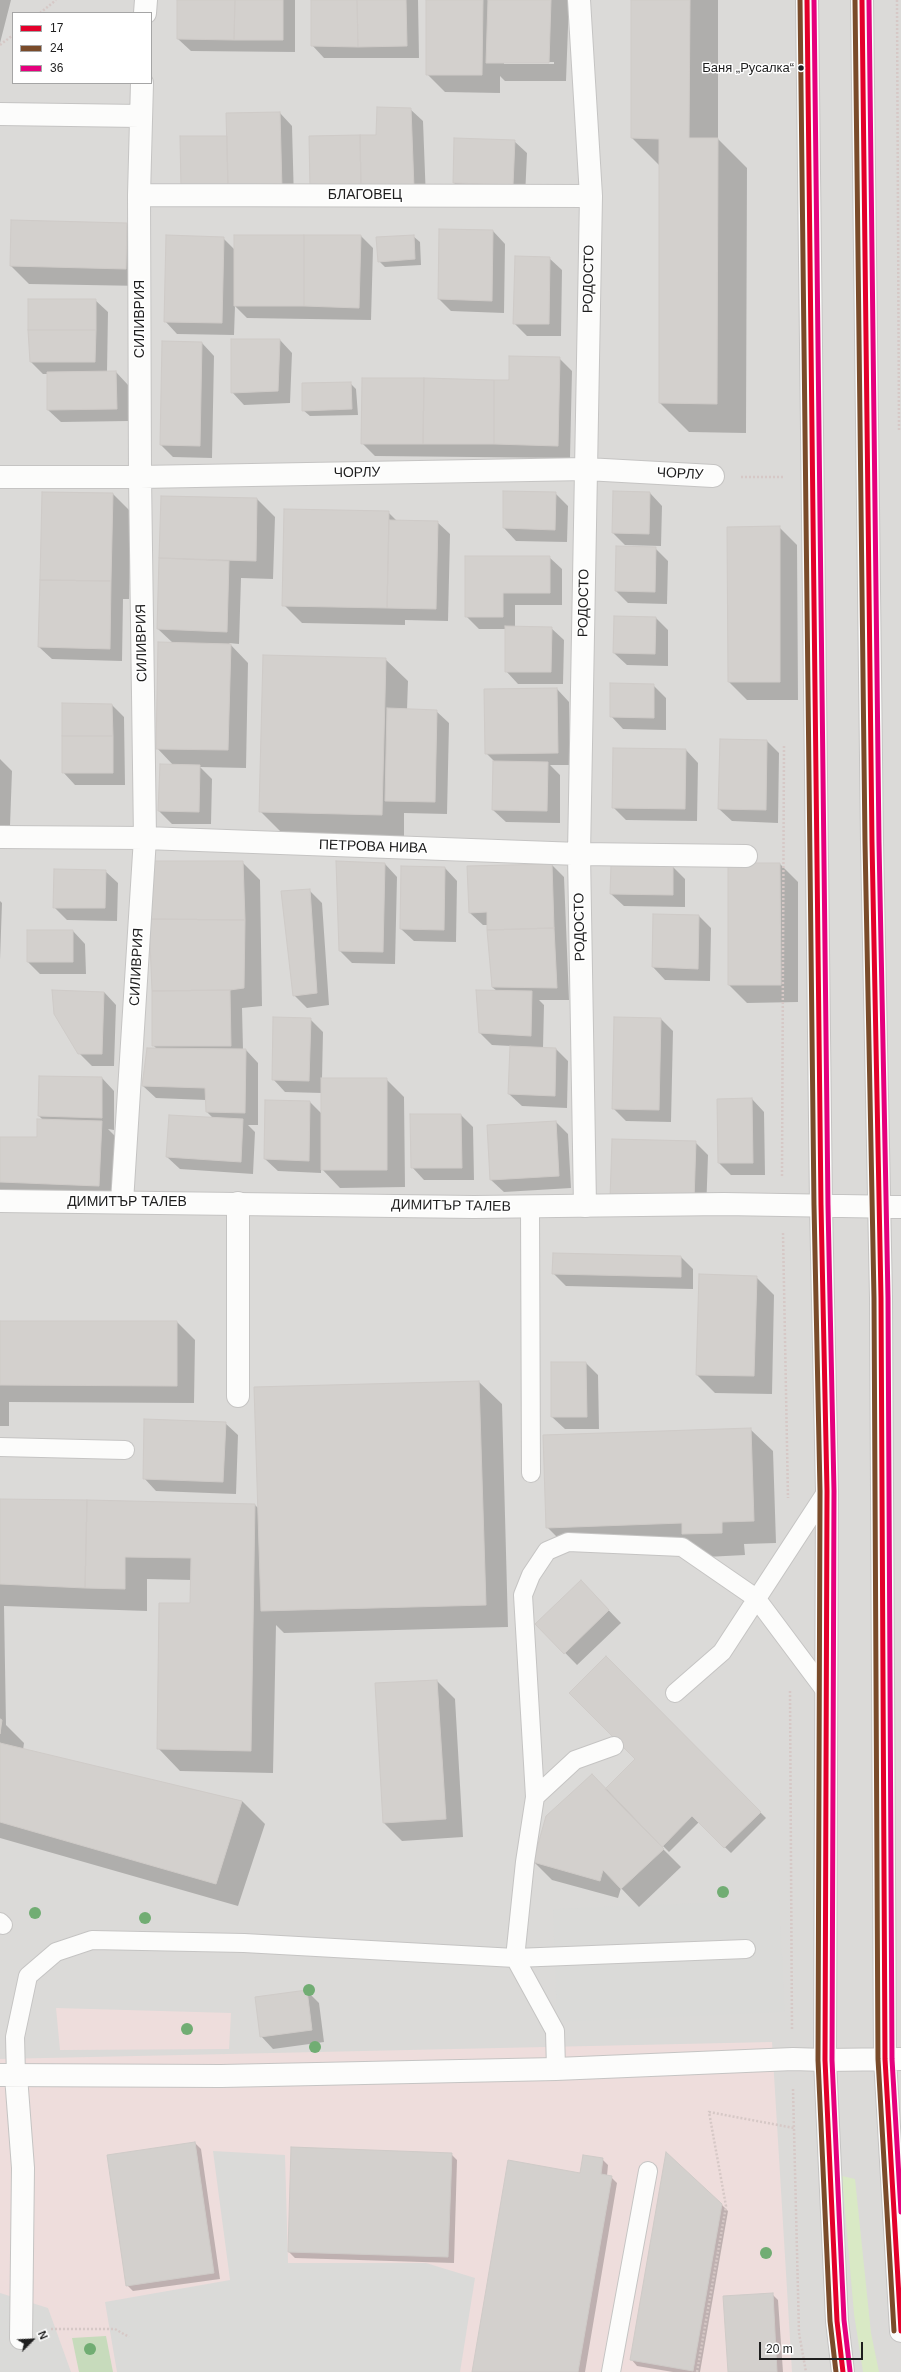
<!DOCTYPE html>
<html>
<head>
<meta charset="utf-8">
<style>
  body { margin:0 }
  #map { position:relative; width:901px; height:2372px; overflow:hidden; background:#eceae7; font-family:Arial,sans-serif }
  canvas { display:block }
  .legend { position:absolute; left:12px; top:12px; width:140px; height:72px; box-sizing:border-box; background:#fff; border:1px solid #a5a5a5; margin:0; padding:5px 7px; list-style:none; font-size:12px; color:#1e1e1e }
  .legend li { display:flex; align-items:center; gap:8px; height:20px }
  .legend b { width:20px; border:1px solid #a5a5a5 }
  .north { position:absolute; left:12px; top:2320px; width:40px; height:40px; -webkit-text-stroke:3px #fff; paint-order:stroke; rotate:66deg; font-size:11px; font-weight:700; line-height:16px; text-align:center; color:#1e1e1e }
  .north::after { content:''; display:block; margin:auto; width:14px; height:18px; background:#1e1e1e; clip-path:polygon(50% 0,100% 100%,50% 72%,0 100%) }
  .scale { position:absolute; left:759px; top:2342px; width:104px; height:18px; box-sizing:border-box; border:2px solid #1e1e1e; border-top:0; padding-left:5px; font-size:12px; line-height:14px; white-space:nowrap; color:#1e1e1e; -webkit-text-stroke:3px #fff; paint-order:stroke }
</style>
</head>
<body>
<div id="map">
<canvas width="901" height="2372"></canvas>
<ul class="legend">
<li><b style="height:5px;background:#e4002b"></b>17</li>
<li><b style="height:5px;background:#7a4b2a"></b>24</li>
<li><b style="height:5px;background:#e5007d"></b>36</li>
</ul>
<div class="north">N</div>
<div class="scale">20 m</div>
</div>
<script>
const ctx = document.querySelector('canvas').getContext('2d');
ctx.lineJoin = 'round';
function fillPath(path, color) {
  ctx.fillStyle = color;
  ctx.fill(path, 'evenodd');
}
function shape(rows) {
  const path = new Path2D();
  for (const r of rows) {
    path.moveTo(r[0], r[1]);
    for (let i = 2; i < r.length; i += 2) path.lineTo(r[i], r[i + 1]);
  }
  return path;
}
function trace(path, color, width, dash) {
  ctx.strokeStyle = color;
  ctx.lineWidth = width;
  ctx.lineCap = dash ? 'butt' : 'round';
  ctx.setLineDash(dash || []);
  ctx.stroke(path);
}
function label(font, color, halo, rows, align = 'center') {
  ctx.font = font + ' Arial,sans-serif';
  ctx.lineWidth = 3;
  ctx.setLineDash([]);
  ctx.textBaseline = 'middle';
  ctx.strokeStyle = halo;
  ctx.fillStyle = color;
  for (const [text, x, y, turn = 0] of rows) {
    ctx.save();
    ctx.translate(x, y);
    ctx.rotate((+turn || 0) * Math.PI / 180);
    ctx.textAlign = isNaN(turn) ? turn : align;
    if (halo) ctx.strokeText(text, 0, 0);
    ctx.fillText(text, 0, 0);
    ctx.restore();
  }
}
const residential = shape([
  [0,0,901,0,901,2372,0,2372],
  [13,13,151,13,151,83,13,83]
]);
const commercial = shape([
  [56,2008,231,2013,229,2049,60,2050],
  [772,2042,792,2372,0,2372,0,2059]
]);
const religious = shape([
  [779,1900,785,2012,557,2022,553,1909],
  [213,2151,285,2155,288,2263,426,2263,475,2278,460,2372,117,2372,105,2302,230,2280],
  [0,2293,48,2308,71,2372,0,2372]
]);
const grass = shape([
  [842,2176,855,2179,871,2333,879,2372,863,2372,854,2314]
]);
const forest = shape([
  [106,2336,113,2372,79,2372,72,2338]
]);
const shadow = shape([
  [0,0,11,0,0,43],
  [178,0,295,0,295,52,191,51,178,39],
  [312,0,418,0,419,58,324,58,312,45],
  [427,0,569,0,566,81,505,81,500,76,500,93,445,92,427,74],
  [504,62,554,62,554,64,504,64],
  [632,0,718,0,718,139,747,168,746,433,689,432,660,403,660,166,632,138],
  [410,109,423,121,426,200,323,201,377,136],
  [280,113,292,126,294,201,228,137],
  [514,141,527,153,525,197,467,195,454,183],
  [127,224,145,242,144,286,29,284,11,266],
  [493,231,505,244,504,313,451,311,439,299],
  [361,236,373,248,371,320,247,318,235,306,234,335,177,334,165,321,223,238,235,250],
  [413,236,420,242,421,265,385,267,379,261],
  [549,258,562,270,561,336,527,336,514,323],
  [95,300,108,312,107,372,116,372,128,385,129,421,61,422,48,410,48,374,43,374,31,362],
  [280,340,292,353,290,403,244,405,232,392],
  [163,342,202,343,214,356,212,458,173,457,161,445],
  [559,358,572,371,570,458,375,456,362,443],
  [350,383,356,389,358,415,310,416,303,410],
  [504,492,555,493,568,506,567,542,516,541,504,528],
  [650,493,662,506,661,546,625,545,613,533],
  [113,494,131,512,129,599,123,599,122,661,52,659,39,647],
  [162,497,257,499,275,517,273,579,241,578,239,644,229,643,248,663,246,768,200,767,212,779,211,824,172,824,159,811,161,766,174,766,157,748,173,643,158,629],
  [388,512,397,521,437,522,450,534,448,621,405,620,405,625,302,623,284,605],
  [779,527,797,545,798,700,747,700,729,682],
  [655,548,668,561,667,604,628,603,616,591],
  [549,557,562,569,562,605,515,605,515,627,551,628,564,640,563,684,518,684,506,671,506,629,479,629,466,616],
  [656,618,668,630,668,666,627,665,614,653],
  [385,659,408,681,407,710,436,711,449,723,447,814,404,813,404,838,283,834,260,811],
  [653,685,666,698,666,730,623,729,611,716],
  [557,689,569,702,570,765,550,765,560,775,560,823,506,822,493,810,494,761,486,753],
  [112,705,124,717,125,785,75,785,63,772],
  [767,741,779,753,778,823,732,821,719,809],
  [614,749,686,750,698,763,697,821,626,820,613,807],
  [0,759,12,771,10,826,0,826],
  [242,862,260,880,262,1006,242,1008,243,1050,246,1050,258,1063,258,1125,248,1125,255,1132,253,1174,180,1169,167,1157,213,1118,207,1112,206,1100,156,1098,143,1086,148,1049,158,1050,153,1045],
  [337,862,385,864,397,877,395,964,352,963,340,951],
  [780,864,798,882,798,1002,747,1003,729,985],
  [552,865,564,877,569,1000,539,1000,544,1005,543,1048,556,1049,568,1061,567,1108,522,1106,509,1094,511,1046,492,1045,480,1033,497,991,492,987,488,925,483,925,470,913],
  [673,867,685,879,685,907,624,906,611,894],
  [445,868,457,881,456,942,414,941,401,929],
  [105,871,118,883,117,921,67,920,54,907],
  [309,890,322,903,329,1005,307,1008,294,995],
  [0,901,2,903,0,960],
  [654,915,699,916,711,928,710,981,665,980,653,967],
  [73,931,85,944,86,974,40,974,28,962],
  [104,992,116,1005,114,1066,92,1066,79,1053],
  [310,1019,323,1032,322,1079,386,1079,404,1097,405,1187,340,1188,321,1168,321,1173,278,1171,265,1159,310,1102,322,1114,322,1093,285,1092,273,1079],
  [661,1019,673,1031,671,1122,626,1121,613,1108],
  [102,1078,114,1091,114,1130,108,1129,119,1140,116,1203,0,1194,0,1138,38,1138,43,1120,39,1116],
  [752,1099,764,1112,765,1175,731,1175,719,1163],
  [411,1115,461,1115,473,1127,474,1180,424,1180,412,1167],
  [556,1122,568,1134,571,1188,504,1192,491,1180],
  [695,1142,708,1155,706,1213,624,1211],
  [681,1257,693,1269,693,1289,566,1286,553,1273],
  [756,1277,774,1295,772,1394,715,1393,697,1375],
  [0,1322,177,1322,195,1340,194,1403,9,1402,9,1426,0,1426],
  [552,1363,586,1363,598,1375,599,1429,565,1429,552,1417],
  [479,1382,502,1404,508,1627,284,1633,276,1625,273,1773,180,1771,158,1748,191,1604,191,1580,147,1579,147,1611,4,1606,6,1725,24,1743,23,1750,242,1801,265,1824,238,1906,0,1838,0,1500,255,1505,259,1509,255,1388],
  [225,1423,238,1435,236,1494,156,1491,144,1478],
  [750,1429,773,1451,776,1543,744,1544,745,1555,706,1557,570,1550,547,1527],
  [593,1594,621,1623,577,1665,537,1624],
  [606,1658,766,1818,731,1853,699,1822,669,1852,661,1844,660,1846,681,1867,639,1907,621,1888,618,1898,552,1880,534,1862,637,1759],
  [437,1681,455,1699,463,1837,402,1841,384,1823],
  [307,1991,319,2003,324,2042,273,2049,261,2036],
  [195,2143,201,2149,220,2279,133,2291,127,2285],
  [451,2154,457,2160,454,2263,295,2258,289,2252],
  [602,2159,608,2165,607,2176,611,2177,617,2183,585,2372,472,2372,580,2174],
  [722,2205,728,2211,700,2372,673,2372,637,2366,631,2359],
  [772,2294,778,2300,783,2372,729,2372]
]);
const building = shape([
  [177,0,235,0,234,40,177,39,177,0],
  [235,0,283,0,283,40,234,40,235,0],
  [311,0,357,0,358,47,311,46,311,0],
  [357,0,406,0,407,46,358,47,357,0],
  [426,0,483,0,482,75,426,75,426,0],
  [488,0,551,0,549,63,486,63,488,0],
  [631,0,690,0,689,138,718,138,717,404,659,403,659,139,631,138,631,0],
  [377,107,411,108,414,188,361,188,360,135,376,135,377,107],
  [280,112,282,189,228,189,226,113,280,112],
  [360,135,361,188,310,189,309,136,360,135],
  [180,136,227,136,228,189,181,189,180,136],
  [454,138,515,140,513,185,453,183,454,138],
  [11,220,127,223,126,269,10,266,11,220],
  [439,229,493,230,492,301,438,299,439,229],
  [166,235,224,237,222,323,164,322,166,235],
  [234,235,304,235,304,306,234,306,234,235],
  [304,235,361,235,359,308,304,306,304,235],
  [414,235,415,259,378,262,376,237,414,235],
  [515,256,550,257,549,324,513,324,515,256],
  [28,299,96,299,96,330,28,330,28,299],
  [28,330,96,330,95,362,30,362,28,330],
  [231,339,280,339,278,391,231,393,231,339],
  [162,341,202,342,200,446,160,445,162,341],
  [509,356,560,357,558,446,494,444,494,380,509,380,509,356],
  [116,371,117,409,47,410,47,372,116,371],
  [362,378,424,378,423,444,361,444,362,378],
  [424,378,494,380,494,444,423,444,424,378],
  [351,382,352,409,302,411,302,383,351,382],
  [503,491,556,492,555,530,503,528,503,491],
  [613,491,650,492,649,534,612,533,613,491],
  [42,492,113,493,111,581,40,580,42,492],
  [161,496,257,498,256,561,159,558,161,496],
  [284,509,389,511,387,608,282,606,284,509],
  [389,520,438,521,436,609,387,608,389,520],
  [780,526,780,682,728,682,727,527,780,526],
  [616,546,656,547,655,592,615,591,616,546],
  [465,556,550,556,550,593,503,593,503,617,465,617,465,556],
  [159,558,229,561,227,632,157,629,159,558],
  [40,580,111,581,110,649,38,647,40,580],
  [614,616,656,617,655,654,613,653,614,616],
  [505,626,552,627,551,672,505,672,505,626],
  [158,642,231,644,228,750,156,749,158,642],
  [263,655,386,658,382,815,259,812,263,655],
  [610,683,654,684,654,718,610,717,610,683],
  [557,688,558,753,485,754,484,689,557,688],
  [62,703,112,704,113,736,62,736,62,703],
  [387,708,437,710,435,802,385,801,387,708],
  [62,736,113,736,113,773,62,773,62,736],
  [720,739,767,740,766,810,718,809,720,739],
  [613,748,686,749,685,809,612,808,613,748],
  [493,761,548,762,547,811,492,810,493,761],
  [160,764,200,765,199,812,158,811,160,764],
  [152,861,243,861,245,920,149,919,152,861],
  [336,861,385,863,383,952,339,951,336,861],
  [728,863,780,863,781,985,728,985,728,863],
  [552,864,554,928,487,930,487,912,469,913,467,866,552,864],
  [611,865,673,866,673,895,610,894,611,865],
  [401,866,445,867,444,930,400,929,401,866],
  [54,869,106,870,105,908,53,908,54,869],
  [310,889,317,993,293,996,281,891,310,889],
  [653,914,699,915,698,969,652,967,653,914],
  [149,919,245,920,244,988,230,990,152,991,149,919],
  [554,928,557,988,492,987,487,930,554,928],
  [27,930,73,930,73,962,27,962,27,930],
  [52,990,104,992,102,1054,78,1054,54,1014,52,990],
  [230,990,231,1046,152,1046,152,991,230,990],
  [476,990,532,991,531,1036,479,1033,476,990],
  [273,1017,311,1018,309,1081,272,1080,273,1017],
  [614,1017,661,1018,659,1110,612,1109,614,1017],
  [510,1046,556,1048,555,1096,508,1094,510,1046],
  [147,1048,246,1049,245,1113,206,1112,205,1088,142,1086,147,1048],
  [39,1076,102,1077,102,1118,38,1116,39,1076],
  [321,1078,387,1078,387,1170,321,1170,321,1078],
  [752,1098,753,1163,718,1163,717,1099,752,1098],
  [265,1100,310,1101,309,1161,264,1159,265,1100],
  [410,1114,461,1114,462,1168,411,1168,410,1114],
  [169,1115,243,1119,241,1162,166,1157,169,1115],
  [37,1119,102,1121,99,1186,0,1182,0,1137,37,1137,37,1119],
  [556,1121,559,1176,490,1180,487,1125,556,1121],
  [612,1139,696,1141,694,1201,610,1199,612,1139],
  [553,1253,681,1256,681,1277,552,1274,553,1253],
  [699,1274,757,1276,754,1376,696,1375,699,1274],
  [0,1321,177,1321,177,1386,0,1385,0,1321],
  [551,1362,586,1362,587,1417,551,1417,551,1362],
  [479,1381,486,1605,261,1611,254,1387,479,1381],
  [144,1419,226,1422,223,1482,143,1479,144,1419],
  [751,1428,754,1521,722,1522,722,1533,682,1534,682,1523,546,1528,543,1435,751,1428],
  [0,1499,87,1500,85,1588,0,1584,0,1499],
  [87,1500,255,1504,251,1751,157,1749,159,1603,190,1603,191,1558,125,1557,125,1589,85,1588,87,1500],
  [581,1580,609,1610,564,1654,535,1624,581,1580],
  [606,1656,761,1812,724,1848,692,1816,662,1847,605,1789,635,1759,569,1693,606,1656],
  [437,1680,446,1819,383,1823,375,1683,437,1680],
  [0,1719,2,1720,0,1734,0,1719],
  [0,1743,242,1801,216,1884,0,1822,0,1743],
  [592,1774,664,1849,621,1889,603,1870,600,1881,533,1862,546,1816,592,1774],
  [307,1990,312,2030,260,2037,255,1997,307,1990],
  [195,2142,214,2273,126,2286,107,2155,195,2142],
  [291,2147,452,2153,448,2257,288,2252,291,2147],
  [666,2152,722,2204,693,2371,630,2360,666,2152],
  [583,2155,603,2158,601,2174,612,2176,578,2372,472,2372,508,2160,580,2173,583,2155],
  [773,2293,777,2372,728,2372,723,2296,773,2293]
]);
const path = shape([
  [897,0,899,431],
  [40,13,56,0],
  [0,45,13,35],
  [741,477,784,477],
  [782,1176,784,745],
  [783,1233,788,1498],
  [790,1691,792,2030],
  [793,2089,799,2333,806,2372],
  [51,2329,115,2329,129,2337],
  [697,2372,726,2206,709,2112,794,2128]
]);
const service = shape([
  [530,1206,531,1473],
  [0,1447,125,1450],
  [675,1693,722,1652,827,1491],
  [535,1797,523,1595,531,1575,547,1551,568,1542,682,1547,756,1598,827,1693],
  [0,1922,3,1925],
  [556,2069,555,2031,515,1958,525,1862,535,1797,575,1760,614,1746],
  [16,2076,15,2037,28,1976,56,1952,92,1940,244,1943,515,1958,746,1949],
  [611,2372,648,2171]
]);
const minor = shape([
  [579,0,591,196,579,854,585,1206],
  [145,13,146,0],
  [0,114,140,116],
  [139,195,591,196],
  [0,477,140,477,586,469,713,476],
  [0,837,145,838,579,854,746,856],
  [122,1202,145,838,140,477,139,195,142,83],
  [238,1396,238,1203],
  [0,2075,221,2076,556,2069,793,2059,825,2060],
  [16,2076,23,2168,21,2338]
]);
const tertiary = shape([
  [807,0,821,1205,827,1491,825,2060,837,2321,843,2372],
  [862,0,872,842,881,1298,885,2059,901,2331],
  [0,1201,474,1207,724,1204,901,1207],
  [825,2060,901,2059]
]);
const bus1 = shape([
  [807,0,821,1205,827,1491,825,2060,837,2321,843,2372],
  [862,0,872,842,881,1298,885,2059,901,2331]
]);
const bus2 = shape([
  [800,0,814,1205,820,1491,818,2060,830,2321,836,2372],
  [855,0,865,842,874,1298,878,2059,894,2331]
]);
const bus3 = shape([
  [814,0,828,1205,834,1491,832,2060,844,2320,850,2371],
  [869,0,879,842,888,1298,892,2059,901,2212]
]);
const trees = [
  [723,1892],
  [35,1913],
  [145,1918],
  [309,1990],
  [187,2029],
  [315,2047],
  [766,2253],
  [90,2349]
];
const markers = [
  [801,68,3.5,"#1e1e1e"]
];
const busNames = [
  ["Баня „Русалка“",794,68]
];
const streetNames = [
  ["БЛАГОВЕЦ",365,195],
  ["РОДОСТО",589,279,-89],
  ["СИЛИВРИЯ",140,319,-90],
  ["ЧОРЛУ",357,473,-1],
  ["ЧОРЛУ",680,474,3],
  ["РОДОСТО",584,603,-89],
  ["СИЛИВРИЯ",142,643,-91],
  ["ПЕТРОВА НИВА",373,847,2],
  ["РОДОСТО",580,927,-91],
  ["СИЛИВРИЯ",137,967,-87],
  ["ДИМИТЪР ТАЛЕВ",127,1202],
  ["ДИМИТЪР ТАЛЕВ",451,1206,1]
];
fillPath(residential, '#dbdad8');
fillPath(commercial, '#eedddc');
fillPath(religious, '#dadad8');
fillPath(grass, '#d9e9c5');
fillPath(forest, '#c7dbbc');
fillPath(shadow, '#0003');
fillPath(building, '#d3d0cd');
trace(building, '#cfcbc8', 1);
trace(service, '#c5c4c3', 20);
trace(minor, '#c5c4c3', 24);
trace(tertiary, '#c5c4c3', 24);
trace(path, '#d6c8c6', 2.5, [2, 2]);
trace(service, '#fcfcfb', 18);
trace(minor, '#fcfcfb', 22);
trace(tertiary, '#fcfcfb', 22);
trace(bus1, '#e4002b', 5);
trace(bus2, '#7a4b2a', 5);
trace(bus3, '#e5007d', 5);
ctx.fillStyle = '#71ad73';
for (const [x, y] of trees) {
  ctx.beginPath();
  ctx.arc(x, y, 6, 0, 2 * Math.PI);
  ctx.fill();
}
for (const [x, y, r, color] of markers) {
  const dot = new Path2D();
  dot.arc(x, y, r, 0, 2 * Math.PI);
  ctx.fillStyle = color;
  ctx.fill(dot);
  trace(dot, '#fff', 1.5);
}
label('13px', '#1e1e1e', '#fff', busNames, 'right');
label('14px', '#1e1e1e', '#fff', streetNames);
</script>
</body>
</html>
